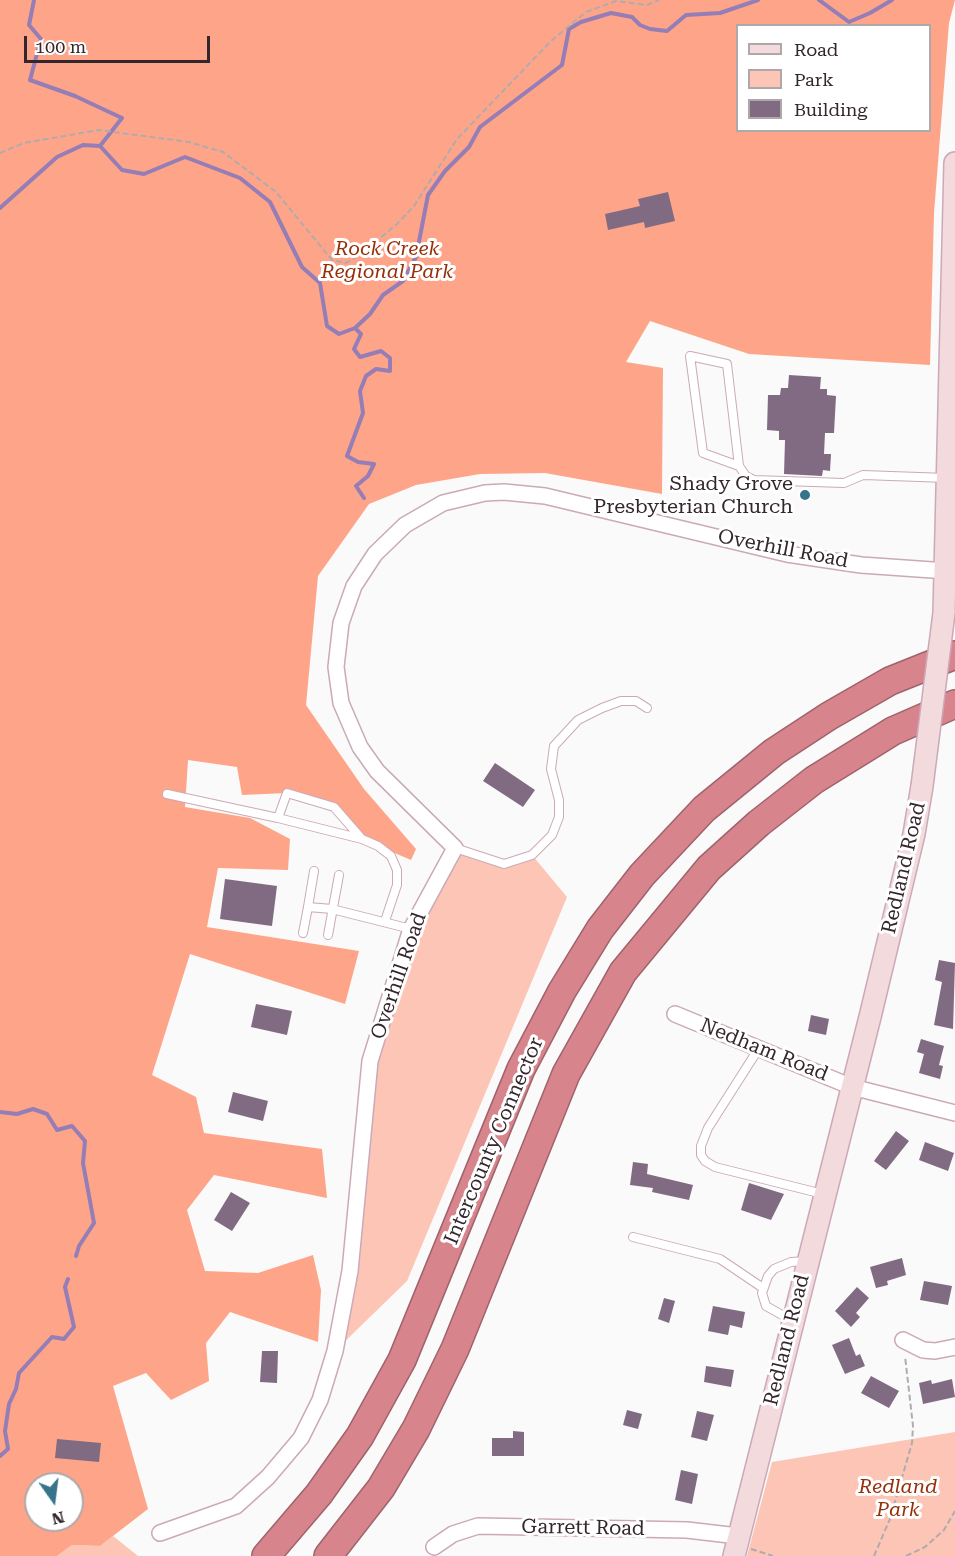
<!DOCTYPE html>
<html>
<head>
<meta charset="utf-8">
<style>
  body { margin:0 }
  #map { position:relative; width:955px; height:1556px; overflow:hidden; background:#fafafa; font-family:"Roboto Serif",serif }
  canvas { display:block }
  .legend { position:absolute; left:736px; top:24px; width:195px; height:108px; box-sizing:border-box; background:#fff; border:2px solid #aea8ab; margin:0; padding:8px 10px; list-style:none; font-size:18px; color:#34262d }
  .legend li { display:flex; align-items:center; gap:12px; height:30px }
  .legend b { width:30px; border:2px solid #aea8ab }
  .north { position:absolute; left:24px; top:1472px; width:60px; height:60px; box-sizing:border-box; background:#fff; border:2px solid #aea8ab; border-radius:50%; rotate:166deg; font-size:16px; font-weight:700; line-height:24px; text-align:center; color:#34262d }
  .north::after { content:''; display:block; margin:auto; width:21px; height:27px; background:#37738b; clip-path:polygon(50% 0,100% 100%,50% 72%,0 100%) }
  .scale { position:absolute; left:24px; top:36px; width:186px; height:27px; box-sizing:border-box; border:3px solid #34262d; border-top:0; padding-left:8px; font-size:18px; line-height:21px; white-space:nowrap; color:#34262d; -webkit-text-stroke:4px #fff; paint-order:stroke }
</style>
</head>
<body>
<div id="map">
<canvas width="955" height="1556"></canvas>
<ul class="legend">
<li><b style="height:8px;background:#f3dadd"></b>Road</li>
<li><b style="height:16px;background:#fcc5b5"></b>Park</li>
<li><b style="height:16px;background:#816b83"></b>Building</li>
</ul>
<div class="north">N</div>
<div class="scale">100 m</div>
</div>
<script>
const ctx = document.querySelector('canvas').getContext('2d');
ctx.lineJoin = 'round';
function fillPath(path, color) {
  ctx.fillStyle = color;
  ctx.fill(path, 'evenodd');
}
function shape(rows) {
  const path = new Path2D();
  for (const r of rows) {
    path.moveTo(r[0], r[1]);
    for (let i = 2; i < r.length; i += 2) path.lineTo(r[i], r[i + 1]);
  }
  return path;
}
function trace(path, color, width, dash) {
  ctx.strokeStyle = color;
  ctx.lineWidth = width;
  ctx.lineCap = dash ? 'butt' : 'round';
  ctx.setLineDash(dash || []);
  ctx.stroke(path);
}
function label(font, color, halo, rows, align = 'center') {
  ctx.font = font + ' "Roboto Serif",serif';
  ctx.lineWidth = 6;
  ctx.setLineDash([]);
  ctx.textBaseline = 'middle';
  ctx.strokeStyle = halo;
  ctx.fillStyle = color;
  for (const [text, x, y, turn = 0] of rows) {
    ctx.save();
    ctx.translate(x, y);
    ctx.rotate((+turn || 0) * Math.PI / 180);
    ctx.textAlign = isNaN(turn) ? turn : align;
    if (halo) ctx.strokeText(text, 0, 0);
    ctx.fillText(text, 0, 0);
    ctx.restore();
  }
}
const green = shape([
  [455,848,504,864,532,855,567,897,407,1281,335,1351,370,1061,411,929],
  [955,1432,955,1556,747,1556,772,1462],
  [113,1536,138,1556,57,1556,72,1545,100,1546]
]);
const forest = shape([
  [0,0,955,0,949,23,934,213,930,365,749,354,650,321,626,362,663,368,662,494,545,473,480,474,416,485,369,504,318,576,306,705,364,789,416,849,411,860,362,839,334,807,287,793,242,795,237,767,188,760,185,807,250,818,290,839,288,870,218,868,207,927,359,951,345,1004,190,954,152,1075,196,1097,204,1133,322,1149,327,1198,214,1175,187,1210,205,1271,258,1273,313,1255,321,1290,318,1342,230,1312,206,1343,209,1381,171,1400,146,1373,113,1386,148,1509,100,1546,72,1545,57,1556,0,1556],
  [738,26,930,26,930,130,738,130],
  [36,1484,72,1484,72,1520,36,1520]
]);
const stream = shape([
  [34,0,29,25,41,39,30,80,75,96,122,118,100,146],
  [819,0,849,22,870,13,892,0],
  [0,208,57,157,83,145,100,146,122,170,144,174,185,157,240,178,270,202,302,267,320,283,327,326,339,334,355,328,370,314,383,295,403,281,416,257,428,195,445,171,469,147,480,127,562,65,569,29,581,22,611,13,632,17,640,25,650,29,667,31,686,15,720,13,758,0],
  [355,328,361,334,354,349,360,357,381,351,390,358,390,371,376,369,366,376,360,391,363,413,347,456,358,462,374,464,368,476,356,486,364,498],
  [0,1112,17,1114,33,1109,47,1114,57,1130,72,1126,85,1141,83,1163,94,1223,79,1246,76,1256],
  [0,1456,8,1449,5,1431,9,1404,16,1389,19,1373,52,1337,64,1339,74,1327,65,1287,68,1279]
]);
const building = shape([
  [668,192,675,221,645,228,644,222,608,230,605,214,640,206,638,199],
  [789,375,821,377,820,389,827,389,827,395,836,396,834,433,825,433,824,454,831,454,830,471,823,470,822,476,784,474,785,440,779,440,779,431,767,430,768,395,780,395,781,388,788,388],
  [495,763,535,790,523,807,483,781],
  [225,879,277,886,272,926,220,919],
  [939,960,955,963,953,1029,934,1025,942,982,935,980],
  [256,1004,292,1011,287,1035,251,1027],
  [811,1015,829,1019,826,1035,808,1031],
  [921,1039,944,1046,939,1065,943,1066,940,1079,919,1073,924,1054,917,1052],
  [233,1092,268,1101,263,1121,228,1112],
  [896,1131,909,1141,886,1170,874,1161],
  [925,1142,954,1153,948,1171,919,1160],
  [633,1162,648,1164,647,1174,693,1185,689,1200,652,1192,653,1188,630,1185],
  [749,1183,784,1194,771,1220,741,1210],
  [231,1192,250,1203,232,1231,214,1220],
  [902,1258,906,1275,887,1281,888,1285,876,1288,870,1267],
  [924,1281,952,1286,948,1305,920,1300],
  [857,1287,869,1298,856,1313,860,1317,851,1327,835,1311],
  [664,1298,675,1301,669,1323,658,1319],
  [713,1306,745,1312,742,1328,730,1325,728,1335,708,1331],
  [849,1338,856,1356,860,1354,865,1366,845,1374,832,1345],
  [262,1351,278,1351,277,1383,260,1382],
  [706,1366,734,1370,731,1387,704,1382],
  [871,1376,899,1391,889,1408,861,1393],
  [952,1379,955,1397,923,1404,919,1383,931,1380,932,1384],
  [627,1410,642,1414,638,1429,623,1425],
  [697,1411,714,1415,707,1441,691,1437],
  [513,1431,524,1432,524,1456,492,1456,492,1438,513,1438],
  [57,1439,101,1443,99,1462,55,1458],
  [681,1470,698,1474,692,1504,675,1500]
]);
const path = shape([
  [0,153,24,143,99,130,189,142,223,152,276,192,332,260,346,263,361,254,397,224,414,206,457,139,551,41,586,12,616,1,647,5,659,0],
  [751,1549,773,1556],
  [874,1556,890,1519,912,1443,913,1426,905,1356],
  [906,1556,925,1547,944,1530,955,1511]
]);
const lane = shape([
  [739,466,703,453,690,356,727,364,739,466,746,476,754,480,844,483,863,475,947,478],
  [167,794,278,818,362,839,378,846,391,856,397,870,397,885,385,921],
  [278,818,287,793,334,807,361,838],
  [455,848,504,864,532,855,552,835,559,817,559,800,551,769,554,746,578,720,602,708,621,701,636,701,647,708],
  [308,907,314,871],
  [303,933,308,907,332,909,411,929],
  [328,935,339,875],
  [759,1048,708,1128,701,1146,701,1155,705,1161,715,1167,823,1194],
  [633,1237,720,1259,763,1288],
  [791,1320,766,1306,762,1293,768,1276,774,1269,791,1262,807,1261]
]);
const street = shape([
  [675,1014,852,1087,955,1113],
  [903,1340,923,1350,935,1351,955,1347],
  [160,1533,236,1506,268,1477,301,1438,320,1400,335,1351,350,1271,370,1061,411,929,455,848,377,771,360,747,341,703,336,667,341,623,354,586,375,554,405,525,443,503,485,493,504,492,545,496,787,554,861,565,947,571],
  [434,1547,453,1534,478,1526,687,1530,738,1536]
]);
const secondary = shape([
  [944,613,955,163],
  [734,1556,870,1017,914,834,922,786]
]);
const highway = shape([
  [266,1556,319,1494,360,1436,402,1360,521,1069,562,991,600,929,642,875,704,809,774,752,829,716,890,681,955,655],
  [328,1556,381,1488,416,1429,455,1349,566,1074,623,972,709,868,759,823,814,780,893,731,955,704]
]);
const secondaryBridge = shape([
  [922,786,944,613]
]);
const markers = [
  [805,495,6,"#37738b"]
];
const parkNames = [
  ["Rock Creek",387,249],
  ["Regional Park",387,272],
  ["Redland",898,1487],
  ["Park",898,1510]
];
const poiNames = [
  ["Shady Grove",793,484],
  ["Presbyterian Church",793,507]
];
const streetNames = [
  ["Overhill Road",783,549,11],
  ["Redland Road",904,868,-77],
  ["Overhill Road",399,976,-71],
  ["Nedham Road",764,1050,22],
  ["Intercounty Connector",494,1141,-67],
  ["Redland Road",787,1340,-76],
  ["Garrett Road",583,1528,1]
];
fillPath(green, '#fcc5b5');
fillPath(forest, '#fea489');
trace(stream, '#957db6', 4);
fillPath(building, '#816b83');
trace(lane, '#cba9b9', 10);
trace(street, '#cba9b9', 18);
trace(secondary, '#cba9b9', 24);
trace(highway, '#9f636b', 30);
trace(path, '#b0abad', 2, [6, 3]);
trace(lane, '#fff', 8);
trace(street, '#fff', 15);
trace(secondary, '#f3dadd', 21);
trace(highway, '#d8848d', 27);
trace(secondaryBridge, '#cba9b9', 24, []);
trace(secondaryBridge, '#f3dadd', 21);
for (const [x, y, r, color] of markers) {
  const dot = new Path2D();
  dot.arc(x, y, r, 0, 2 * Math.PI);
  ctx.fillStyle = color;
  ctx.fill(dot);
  trace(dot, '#fff', 2);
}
label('italic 20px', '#96300a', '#fff', parkNames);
label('20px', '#34262d', '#fff', poiNames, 'right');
label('20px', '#34262d', '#fff', streetNames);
</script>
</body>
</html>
